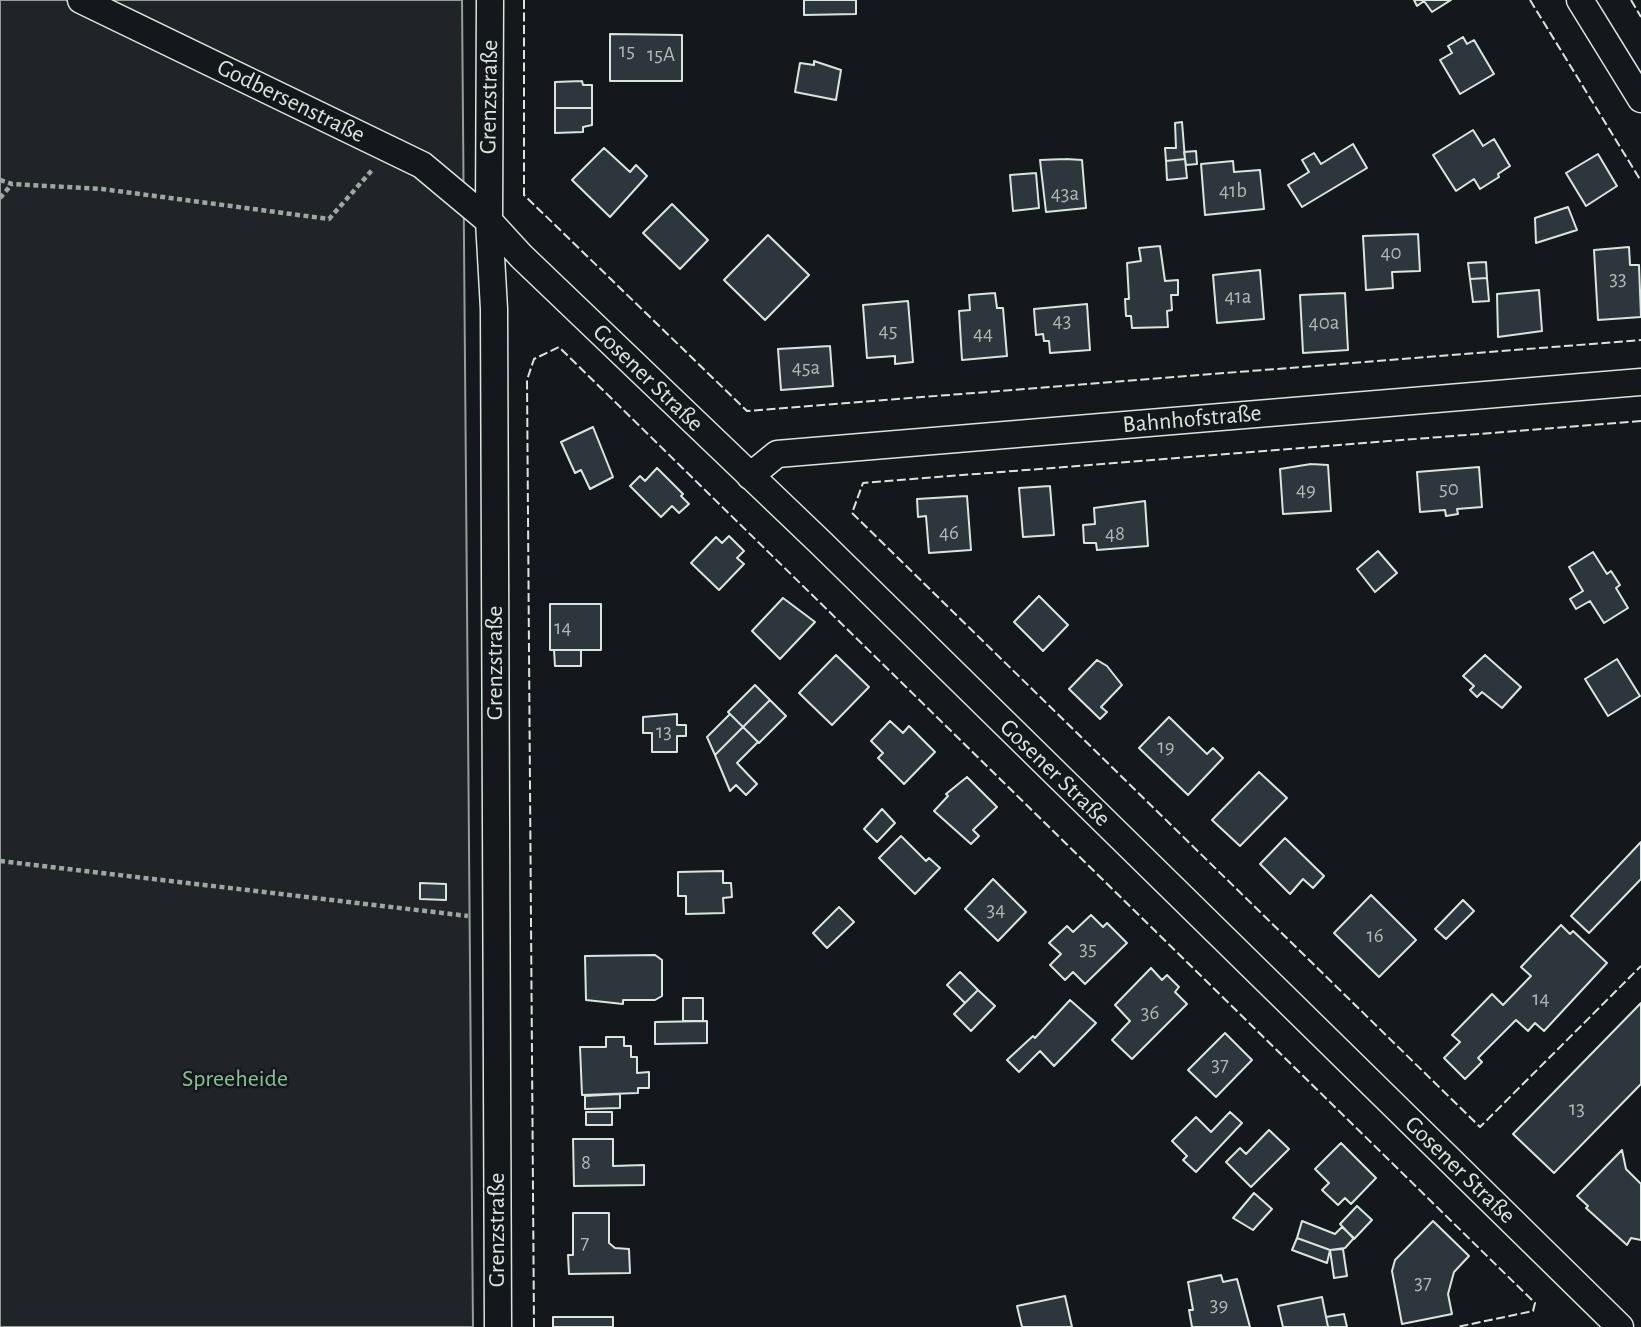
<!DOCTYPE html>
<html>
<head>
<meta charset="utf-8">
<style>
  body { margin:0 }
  canvas { display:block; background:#14181c }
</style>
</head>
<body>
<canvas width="1641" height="1327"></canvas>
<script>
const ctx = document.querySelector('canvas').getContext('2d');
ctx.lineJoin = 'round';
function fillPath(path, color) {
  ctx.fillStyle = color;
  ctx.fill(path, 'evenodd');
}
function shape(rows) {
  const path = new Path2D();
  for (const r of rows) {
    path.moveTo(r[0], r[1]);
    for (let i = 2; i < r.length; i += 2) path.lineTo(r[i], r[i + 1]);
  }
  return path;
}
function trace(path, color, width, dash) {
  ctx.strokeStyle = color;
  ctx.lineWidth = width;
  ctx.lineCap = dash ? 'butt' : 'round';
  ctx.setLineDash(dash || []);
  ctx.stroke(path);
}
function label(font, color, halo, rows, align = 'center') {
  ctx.font = font + ' "Alegreya Sans",sans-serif';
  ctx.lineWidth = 5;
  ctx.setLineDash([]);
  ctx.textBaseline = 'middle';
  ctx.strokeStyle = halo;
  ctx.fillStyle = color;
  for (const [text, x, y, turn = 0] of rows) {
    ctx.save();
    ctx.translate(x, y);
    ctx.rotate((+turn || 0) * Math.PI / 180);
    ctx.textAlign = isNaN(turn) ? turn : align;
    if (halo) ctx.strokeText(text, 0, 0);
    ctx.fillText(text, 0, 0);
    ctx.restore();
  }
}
const green = shape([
  [0,0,462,0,473,1327,0,1327,0,0]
]);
const building = shape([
  [804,0,856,0,856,14,804,15,804,0],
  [1414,0,1451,0,1432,12,1424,1,1417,6,1414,0],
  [610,34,682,35,682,81,610,81,610,34],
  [1463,37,1467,44,1474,40,1494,74,1460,94,1440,60,1452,53,1448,46,1463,37],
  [814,61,841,70,836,100,795,92,800,63,814,65,814,61],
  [582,81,583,85,592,85,592,108,555,108,555,82,582,81],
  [555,108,592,108,592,125,583,127,583,132,555,133,555,108],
  [1182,122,1185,159,1166,161,1165,148,1176,148,1175,123,1182,122],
  [1473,130,1483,146,1494,139,1510,166,1498,174,1499,177,1480,189,1474,179,1456,191,1433,155,1473,130],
  [1353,144,1367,168,1302,207,1288,185,1309,172,1302,160,1314,153,1321,164,1353,144],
  [604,148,630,172,636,165,647,176,610,217,572,180,604,148],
  [1196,151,1197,164,1186,165,1184,152,1196,151],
  [1598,154,1617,186,1586,206,1566,173,1598,154],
  [1066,159,1082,160,1086,208,1046,212,1040,160,1066,159],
  [1185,159,1187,178,1167,180,1166,161,1185,159],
  [1233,161,1234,172,1260,170,1264,209,1205,215,1201,164,1233,161],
  [1036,173,1039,208,1013,211,1010,175,1036,173],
  [672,204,708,240,680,269,643,233,672,204],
  [1568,207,1577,230,1536,243,1535,218,1568,207],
  [1418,234,1420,271,1392,272,1393,288,1366,290,1363,236,1418,234],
  [768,235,809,275,765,320,724,280,768,235],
  [1160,246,1165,281,1178,280,1178,295,1171,295,1172,310,1167,311,1168,327,1132,328,1131,316,1126,316,1125,299,1129,299,1127,263,1141,261,1139,248,1160,246],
  [1629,247,1630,265,1639,265,1641,317,1598,320,1594,250,1629,247],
  [1486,262,1487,278,1470,279,1468,263,1486,262],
  [1260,270,1264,319,1217,323,1213,275,1260,270],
  [1487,278,1489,301,1473,302,1470,279,1487,278],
  [1539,290,1542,331,1498,337,1497,294,1539,290],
  [995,293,997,308,1003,308,1007,356,962,360,959,311,970,310,969,295,995,293],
  [1345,293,1348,350,1303,353,1300,295,1345,293],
  [908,301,913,362,895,364,895,356,867,358,863,305,908,301],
  [1087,304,1090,350,1050,353,1049,341,1044,341,1043,334,1036,335,1034,309,1087,304],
  [830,346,833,386,781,390,778,349,830,346],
  [593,427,613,477,590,489,581,470,575,473,561,442,593,427],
  [1311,464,1328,465,1331,511,1283,514,1280,469,1311,464],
  [1479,467,1482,507,1457,509,1458,514,1446,516,1445,510,1420,512,1417,472,1479,467],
  [657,468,683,494,681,496,689,504,679,513,672,506,661,517,630,486,640,476,645,481,657,468],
  [1050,486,1054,535,1023,537,1019,488,1050,486],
  [967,496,971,550,929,553,926,516,918,517,917,499,967,496],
  [1145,501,1148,546,1097,550,1096,543,1084,543,1083,525,1095,524,1094,508,1145,501],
  [729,536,744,551,737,558,744,564,719,590,691,563,716,537,722,543,729,536],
  [1378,551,1397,573,1375,592,1357,569,1378,551],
  [1593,552,1607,574,1611,571,1620,585,1616,588,1628,608,1604,623,1590,601,1576,609,1570,599,1583,591,1569,567,1593,552],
  [1039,596,1068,625,1043,651,1014,622,1039,596],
  [783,598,815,622,780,659,752,631,783,598],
  [550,604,601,604,601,650,550,650,550,604],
  [554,650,581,650,581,666,555,666,554,650],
  [836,655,869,687,832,725,799,693,836,655],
  [1485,655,1521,687,1502,708,1482,692,1477,697,1470,690,1474,686,1463,676,1485,655],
  [1617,659,1640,696,1608,716,1585,679,1617,659],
  [1097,660,1107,666,1122,685,1101,707,1107,712,1100,719,1069,689,1097,660],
  [755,685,770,700,743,727,728,712,755,685],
  [770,700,786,716,759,743,743,727,770,700],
  [677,714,677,725,686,725,686,736,677,736,677,752,652,752,652,733,643,733,643,717,677,714],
  [730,714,743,727,715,755,707,737,730,714],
  [1169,717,1207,754,1213,748,1223,758,1188,795,1139,748,1169,717],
  [890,721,903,733,909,726,935,752,904,784,878,758,883,753,871,741,890,721],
  [743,727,758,742,737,763,757,784,746,795,736,785,730,791,715,755,743,727],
  [1259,772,1287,798,1240,846,1212,820,1259,772],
  [967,777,997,807,973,830,979,836,971,844,934,811,948,796,946,794,967,777],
  [882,809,895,823,877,842,864,829,882,809],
  [901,836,926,861,929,858,940,868,915,894,879,858,901,836],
  [1285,838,1324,876,1313,888,1303,879,1290,894,1260,864,1285,838],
  [1641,842,1641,879,1589,933,1571,916,1641,842],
  [723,871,723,883,731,883,732,897,723,898,724,913,686,914,686,896,678,896,678,872,723,871],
  [993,879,1026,912,998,941,965,909,993,879],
  [420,883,446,884,446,900,420,899,420,883],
  [1371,895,1416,940,1379,977,1334,933,1371,895],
  [1463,900,1474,911,1446,939,1435,929,1463,900],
  [839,907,854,922,827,948,813,933,839,907],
  [1091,915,1103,927,1107,923,1127,943,1085,984,1073,972,1065,980,1050,965,1061,954,1049,943,1067,926,1073,932,1091,915],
  [1561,925,1570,934,1573,931,1607,963,1544,1031,1535,1023,1528,1031,1516,1020,1478,1058,1482,1062,1465,1079,1444,1058,1460,1042,1452,1035,1492,994,1503,1005,1531,976,1521,967,1561,925],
  [655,955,662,960,662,996,655,1000,623,1000,623,1004,586,1000,585,956,655,955],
  [1151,968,1162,980,1167,975,1179,987,1175,992,1187,1004,1132,1059,1112,1040,1130,1021,1115,1005,1151,968],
  [960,972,978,990,965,1003,947,985,960,972],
  [978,990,995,1006,971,1031,954,1014,978,990],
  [683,998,703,998,703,1021,683,1021,683,998],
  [1070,1000,1096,1023,1054,1066,1040,1051,1019,1072,1007,1060,1033,1036,1035,1038,1070,1000],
  [1641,1003,1641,1084,1554,1173,1513,1134,1641,1003],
  [707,1021,707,1043,655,1044,655,1022,707,1021],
  [1225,1033,1252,1060,1216,1097,1188,1070,1225,1033],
  [606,1037,624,1037,624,1046,631,1046,631,1057,637,1057,637,1073,649,1072,649,1088,638,1088,638,1093,582,1095,580,1047,606,1047,606,1037],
  [620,1094,620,1108,585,1109,585,1096,620,1094],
  [586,1112,612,1112,612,1125,586,1125,586,1112],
  [1230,1112,1242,1123,1196,1172,1183,1160,1187,1156,1172,1141,1196,1117,1211,1132,1230,1112],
  [1269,1130,1289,1149,1251,1187,1226,1162,1240,1148,1246,1154,1269,1130],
  [573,1139,613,1139,613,1166,644,1165,644,1185,574,1186,573,1139],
  [1341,1143,1376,1178,1351,1204,1345,1198,1338,1205,1322,1190,1329,1183,1315,1169,1341,1143],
  [1622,1150,1626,1169,1641,1184,1641,1240,1631,1238,1627,1245,1586,1208,1588,1206,1577,1196,1622,1150],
  [1254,1193,1272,1209,1253,1230,1233,1218,1254,1193],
  [1357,1206,1372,1220,1354,1239,1340,1224,1357,1206],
  [573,1213,609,1213,609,1243,615,1248,629,1249,630,1273,569,1274,568,1255,573,1255,573,1213],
  [1302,1221,1335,1234,1342,1227,1354,1238,1345,1248,1330,1250,1297,1238,1302,1221],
  [1433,1221,1469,1256,1454,1272,1448,1294,1452,1314,1402,1324,1392,1271,1395,1260,1433,1221],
  [1297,1238,1330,1250,1327,1263,1292,1250,1297,1238],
  [1343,1249,1347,1276,1334,1278,1330,1250,1343,1249],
  [1221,1275,1223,1282,1237,1279,1250,1327,1192,1327,1189,1310,1193,1310,1188,1282,1221,1275],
  [1065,1296,1072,1327,1022,1327,1017,1306,1065,1296],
  [1322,1297,1328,1327,1283,1327,1278,1306,1322,1297],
  [1344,1314,1347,1327,1328,1327,1326,1317,1344,1314],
  [553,1317,613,1317,613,1327,553,1327,553,1317]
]);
const path = shape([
  [0,180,12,184,102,189,329,219,373,169],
  [0,198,12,184],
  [0,861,468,916]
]);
const street = shape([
  [81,0,422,165,489,221,521,256,822,544,1620,1327],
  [490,0,489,221,494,309,498,1327],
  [1580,0,1641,99],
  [750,476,777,454,1641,382]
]);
const fence = shape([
  [524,0,524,195,747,411,1641,340],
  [1530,0,1641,181],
  [1631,0,1641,17],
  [1641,421,863,483,852,513,1480,1127,1641,966],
  [534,1327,527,380,534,359,559,347,1535,1303,1533,1311,1457,1327]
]);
const numberNames = [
  ["15",627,51],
  ["15A",661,55],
  ["41b",1233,191],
  ["43a",1065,194],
  ["40",1391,253],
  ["33",1618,279],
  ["41a",1238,297],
  ["43",1062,321],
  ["40a",1324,323],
  ["45",888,331],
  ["44",983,334],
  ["45a",806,368],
  ["50",1449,489],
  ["49",1306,490],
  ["46",949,533],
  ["48",1115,534],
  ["14",563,628],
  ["13",664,732],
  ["19",1166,747],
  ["34",996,910],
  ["16",1375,936],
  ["35",1088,949],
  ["14",1541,999],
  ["36",1150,1013],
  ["37",1220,1065],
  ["13",1577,1109],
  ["8",586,1163],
  ["7",585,1243],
  ["37",1423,1283],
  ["39",1219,1305]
];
const streetNames = [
  ["Grenzstraße",489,97,-89],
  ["Godbersenstraße",291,101,26],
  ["Gosener Straße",648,378,44],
  ["Bahnhofstraße",1192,419,-5],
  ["Grenzstraße",495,663,-90],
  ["Gosener Straße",1055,773,44],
  ["Gosener Straße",1460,1170,44],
  ["Grenzstraße",497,1230,-90]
];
const parkNames = [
  ["Spreeheide",235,1079]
];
fillPath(green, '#202428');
trace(green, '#939e99', 2);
fillPath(building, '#2c363c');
trace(building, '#d8e6dc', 2);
trace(street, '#d8e6dc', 29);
trace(path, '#9da8a2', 4.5, [5, 3.5]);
trace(street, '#14181c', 26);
trace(fence, '#d8e6dc', 2, [9, 3.5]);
label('21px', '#adbab4', null, numberNames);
label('24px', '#d8e6dc', '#14181c', streetNames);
label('24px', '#8ac095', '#14181c', parkNames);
</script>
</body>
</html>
